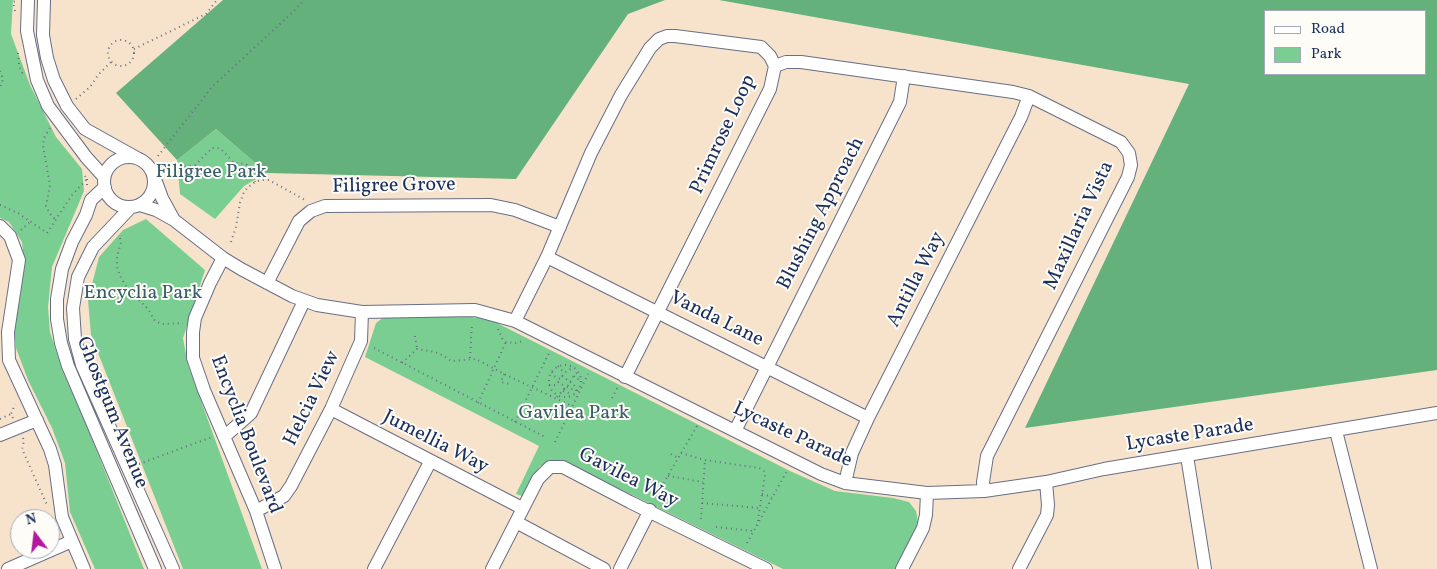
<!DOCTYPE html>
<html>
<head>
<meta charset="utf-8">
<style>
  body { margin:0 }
  #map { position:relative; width:1437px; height:569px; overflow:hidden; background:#f7e3cc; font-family:Vollkorn,serif }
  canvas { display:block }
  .legend { position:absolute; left:1264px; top:10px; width:162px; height:65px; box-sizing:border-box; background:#fdfcf7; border:1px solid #a3aaba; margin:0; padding:6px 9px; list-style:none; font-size:15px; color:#1b2f5e }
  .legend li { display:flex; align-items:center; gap:10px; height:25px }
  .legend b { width:25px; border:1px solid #a3aaba }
  .north { position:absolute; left:10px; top:509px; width:50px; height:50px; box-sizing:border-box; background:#fdfcf7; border:1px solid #a3aaba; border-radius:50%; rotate:345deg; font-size:14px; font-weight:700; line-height:20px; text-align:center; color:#1b2f5e }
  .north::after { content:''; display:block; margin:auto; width:18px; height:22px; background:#b5179e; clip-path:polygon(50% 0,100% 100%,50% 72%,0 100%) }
</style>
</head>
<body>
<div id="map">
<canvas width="1437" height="569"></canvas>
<ul class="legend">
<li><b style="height:6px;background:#fff"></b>Road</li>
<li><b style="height:14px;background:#7bce91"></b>Park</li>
</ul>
<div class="north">N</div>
</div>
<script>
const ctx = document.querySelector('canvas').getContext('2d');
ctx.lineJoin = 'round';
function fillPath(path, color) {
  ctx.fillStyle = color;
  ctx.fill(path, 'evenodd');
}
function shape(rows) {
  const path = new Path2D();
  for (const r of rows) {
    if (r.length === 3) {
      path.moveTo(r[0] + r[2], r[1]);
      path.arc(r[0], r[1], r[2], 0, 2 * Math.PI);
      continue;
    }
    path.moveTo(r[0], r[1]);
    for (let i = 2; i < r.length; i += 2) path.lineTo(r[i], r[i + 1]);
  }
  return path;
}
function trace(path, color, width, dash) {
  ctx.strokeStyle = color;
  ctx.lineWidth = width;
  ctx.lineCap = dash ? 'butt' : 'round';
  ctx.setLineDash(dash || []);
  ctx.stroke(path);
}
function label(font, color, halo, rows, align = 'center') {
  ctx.font = font + ' Vollkorn,serif';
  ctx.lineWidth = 4;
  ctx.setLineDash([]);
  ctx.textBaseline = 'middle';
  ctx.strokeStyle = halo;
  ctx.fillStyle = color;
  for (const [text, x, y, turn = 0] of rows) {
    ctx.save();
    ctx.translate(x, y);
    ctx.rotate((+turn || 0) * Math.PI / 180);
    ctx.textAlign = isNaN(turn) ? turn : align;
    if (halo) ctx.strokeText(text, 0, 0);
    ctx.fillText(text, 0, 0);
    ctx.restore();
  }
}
const green = shape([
  [0,0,13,0,11,34,30,85,56,137,82,169,84,191,52,267,48,307,50,332,63,372,88,429,144,569,95,569,70,512,65,463,52,428,28,380,16,348,14,324,24,263,22,242,9,222,0,218],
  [216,129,267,173,244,186,215,219,180,194,177,160],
  [146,219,205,270,183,338,188,365,262,569,183,569,91,335,88,300,99,257,123,230],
  [460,316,489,319,790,471,835,491,893,498,909,502,916,511,919,527,898,569,783,569,561,460,540,466,522,496,516,494,539,446,365,357,376,323,384,317]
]);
const forest = shape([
  [223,0,665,0,628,14,516,179,267,173,216,129,177,160,116,93],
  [719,0,1437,0,1437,370,1025,428,1189,84],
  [1266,11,1426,11,1426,74,1266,74]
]);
const path = shape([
  [15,11,13,2,16,1],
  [121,53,13],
  [134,49,206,14,217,0],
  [18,53,19,65,23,75],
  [0,71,3,79,0,88],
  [76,99,90,87,98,75,111,62],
  [50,128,44,138,43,146,50,185,46,206,50,214,56,220],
  [158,156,212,87,295,10,304,0],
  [180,168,195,165,212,148,217,148,221,149,234,163,246,164,250,168,254,173,255,182],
  [87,179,87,187],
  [0,205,18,213,47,233,72,195,87,179,85,176],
  [21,230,31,221],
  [120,238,121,242,117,257,117,267,120,276,127,288,148,309,155,321,162,324,183,323],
  [231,242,236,227,240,203,243,194,247,188,255,182,261,180,269,180,305,200],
  [498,329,503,340,506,342,517,343,524,340],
  [415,336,417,349],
  [374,348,545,437],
  [470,358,472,323],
  [402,363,417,349,435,352,444,356,451,361,476,359,504,374,572,406],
  [565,381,16],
  [558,366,564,373],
  [552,372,554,376,560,379,564,373,574,367],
  [504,374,501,382,509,384],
  [562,376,574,385,577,392],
  [574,376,575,378,581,380],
  [549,385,555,385,559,381],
  [567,387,571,389,577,390],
  [564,389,567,387,575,374,578,372],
  [563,391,572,394],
  [557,397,564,389,563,385,558,382],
  [612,398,618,387],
  [478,403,506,342],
  [13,418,11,414,15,404],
  [0,419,11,414],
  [515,422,549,353],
  [23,438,24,441,22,449,47,505],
  [555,442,588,374],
  [681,453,705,460,759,468,764,471,765,475,757,526],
  [671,454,678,458],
  [583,458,590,445],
  [139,464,212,437],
  [668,476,703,482],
  [762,494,772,497],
  [656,496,697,426],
  [702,503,759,508],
  [701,519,705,460],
  [716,527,753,531],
  [50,535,55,530],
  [747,543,787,471]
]);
const minor = shape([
  [28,0,27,31,37,80,48,106,86,157,104,177],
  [44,0,43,35,47,58,54,80,67,106,85,129,137,158],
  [775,66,786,62,801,62,1013,92,1029,96,1121,142,1129,153,1131,165,1128,177,987,456,983,482,984,491],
  [129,182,25],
  [155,179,162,198,174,220],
  [105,187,91,200,86,215,72,242,62,269,57,299,57,319,61,343,68,366,155,569],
  [140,205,156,210,174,220,223,258,241,269,292,296,317,305,362,312,475,310,515,321,821,474,845,483,927,493,984,491,1046,482,1104,469,1437,413],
  [131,207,93,247,78,277,73,308,75,339,82,365,173,569],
  [0,226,10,236,19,260,8,332,9,360,50,449,55,465,62,517,84,569],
  [547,257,868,418],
  [223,258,210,283,195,318,193,332,193,358,204,390,256,511,275,569],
  [267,283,299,221,311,211,325,206,491,205,515,210,560,227],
  [515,321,547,257,591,153,621,95,650,48,659,39,667,36,675,36,761,47,770,56,775,66,770,89,625,377],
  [331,409,522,508],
  [735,431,900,102,904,76],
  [1336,431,1371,569],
  [0,435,37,420],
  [224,437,251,413,304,301],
  [1187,456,1205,569],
  [845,483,852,453,868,418,1021,117,1029,96],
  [256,511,284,496,291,486,331,409,361,341,362,312],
  [516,522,604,569],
  [8,569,72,541],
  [374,569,430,462],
  [492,569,538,479,550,467,563,467,630,502,766,569],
  [620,569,650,510],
  [902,569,923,528,926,515,927,493],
  [1019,569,1047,515,1048,505,1046,482]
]);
const streetNames = [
  ["Primrose Loop",724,135,-65],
  ["Filigree Grove",394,187,-1],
  ["Blushing Approach",822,214,-63],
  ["Maxillaria Vista",1080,226,-65],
  ["Antilla Way",917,280,-63],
  ["Vanda Lane",716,320,26],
  ["Helcia View",313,399,-64],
  ["Ghostgum Avenue",111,413,68],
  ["Encyclia Boulevard",245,435,69],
  ["Lycaste Parade",792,436,25],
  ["Lycaste Parade",1190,436,-9],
  ["Jumellia Way",435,443,27],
  ["Gavilea Way",628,479,27]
];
const parkNames = [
  ["Filigree Park",211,173],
  ["Encyclia Park",143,294],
  ["Gavilea Park",574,414]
];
fillPath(green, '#7bce91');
fillPath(forest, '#64b17b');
trace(minor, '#686e84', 14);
trace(path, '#686e84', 2, [1, 4]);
trace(minor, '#fff', 12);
label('20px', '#1b2f5e', '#fdfcf7', streetNames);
label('20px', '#385f6d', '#fdfcf7', parkNames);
</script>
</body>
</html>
